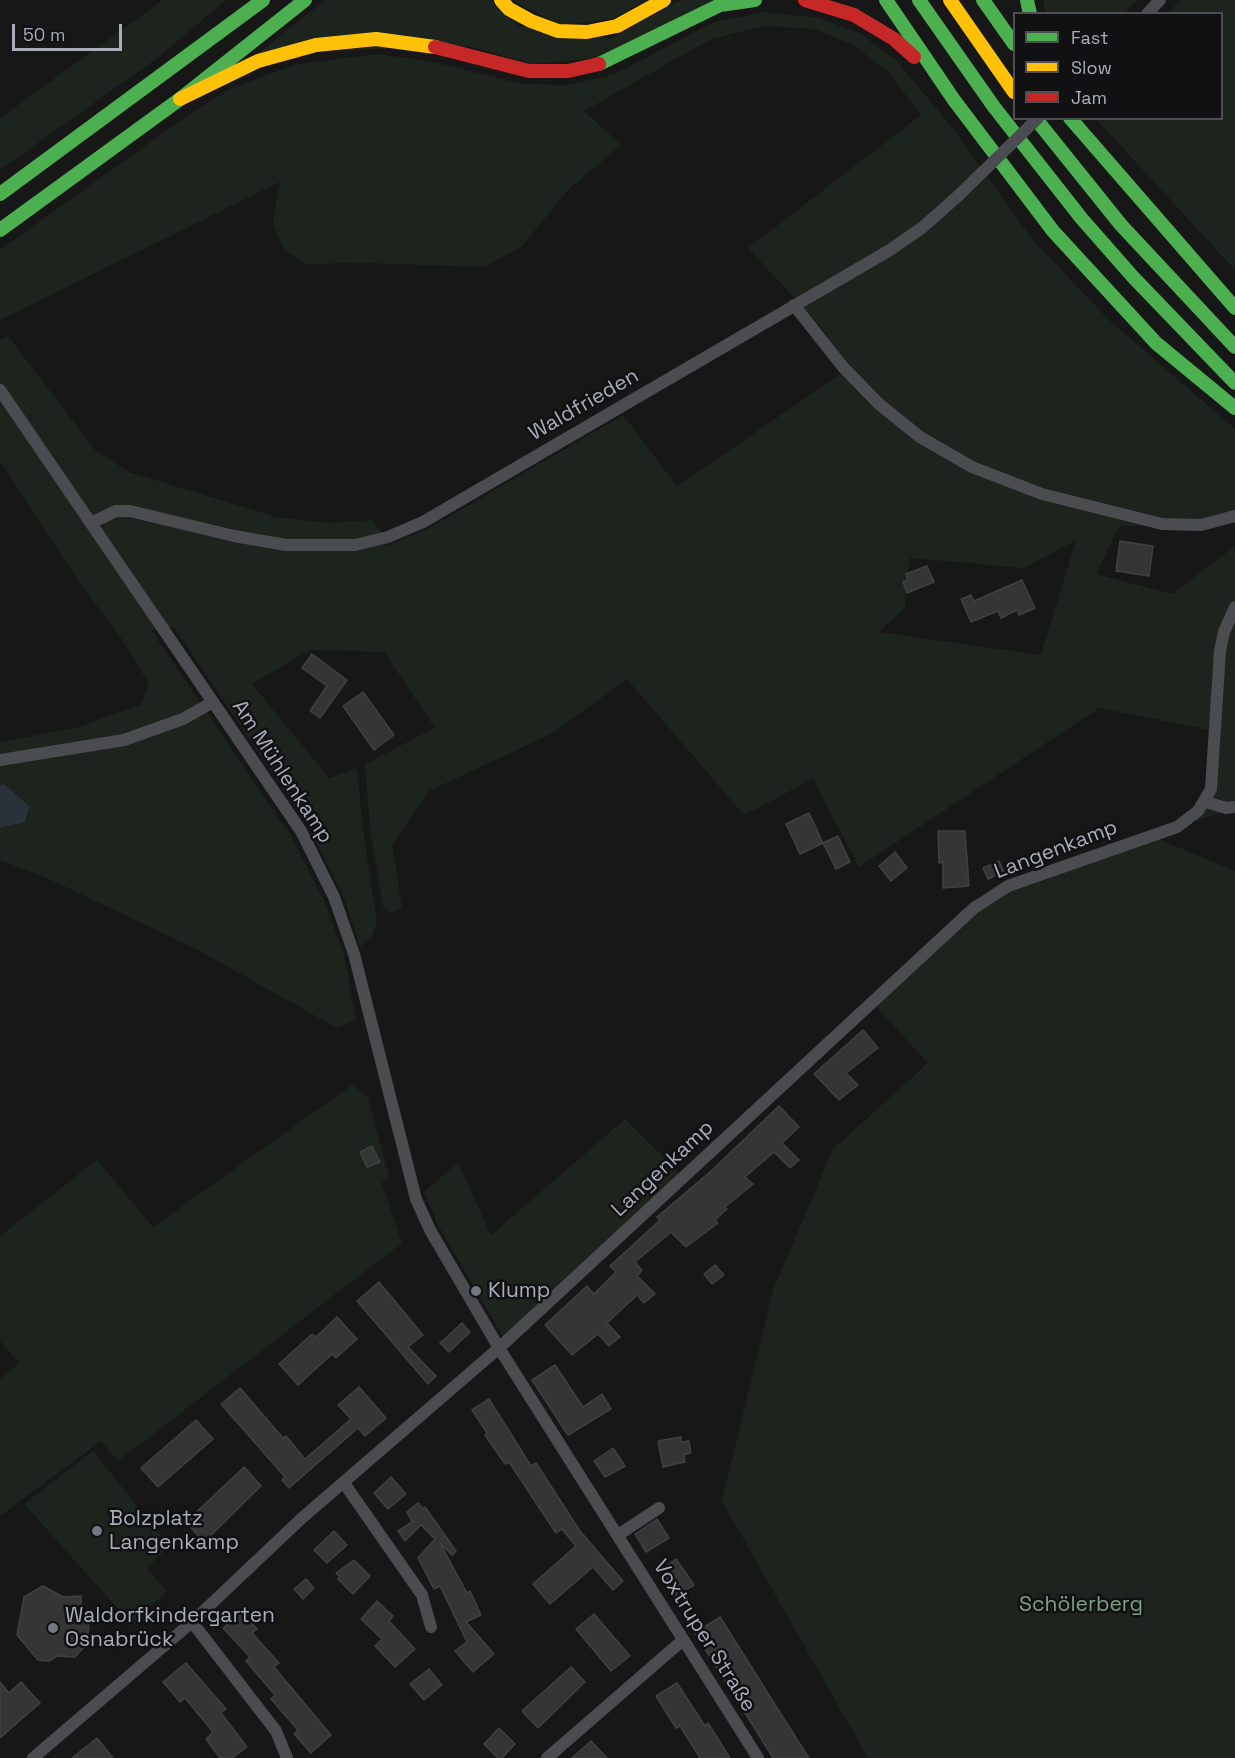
<!DOCTYPE html>
<html>
<head>
<meta charset="utf-8">
<style>
  body { margin:0 }
  #map { position:relative; width:1235px; height:1758px; overflow:hidden; background:#171717; font-family:"Space Grotesk",sans-serif }
  canvas { display:block }
  .legend { position:absolute; left:1013px; top:12px; width:210px; height:108px; box-sizing:border-box; background:#111113; border:2px solid #4d4f55; margin:0; padding:8px 10px; list-style:none; font-size:18px; color:#a8adb8 }
  .legend li { display:flex; align-items:center; gap:12px; height:30px }
  .legend b { width:30px; border:2px solid #4d4f55 }
  .scale { position:absolute; left:12px; top:24px; width:110px; height:27px; box-sizing:border-box; border:3px solid #a8adb8; border-top:0; padding-left:8px; font-size:18px; line-height:21px; white-space:nowrap; color:#a8adb8; -webkit-text-stroke:4px #111113; paint-order:stroke }
</style>
</head>
<body>
<div id="map">
<canvas width="1235" height="1758"></canvas>
<ul class="legend">
<li><b style="height:8px;background:#4caf50"></b>Fast</li>
<li><b style="height:8px;background:#ffc107"></b>Slow</li>
<li><b style="height:8px;background:#c62828"></b>Jam</li>
</ul>
<div class="scale">50 m</div>
</div>
<script>
const ctx = document.querySelector('canvas').getContext('2d');
ctx.lineJoin = 'round';
function fillPath(path, color) {
  ctx.fillStyle = color;
  ctx.fill(path, 'evenodd');
}
function shape(rows) {
  const path = new Path2D();
  for (const r of rows) {
    path.moveTo(r[0], r[1]);
    for (let i = 2; i < r.length; i += 2) path.lineTo(r[i], r[i + 1]);
  }
  return path;
}
function trace(path, color, width, dash) {
  ctx.strokeStyle = color;
  ctx.lineWidth = width;
  ctx.lineCap = dash ? 'butt' : 'round';
  ctx.setLineDash(dash || []);
  ctx.stroke(path);
}
function label(font, color, halo, rows, align = 'center') {
  ctx.font = font + ' "Space Grotesk",sans-serif';
  ctx.lineWidth = 5;
  ctx.setLineDash([]);
  ctx.textBaseline = 'middle';
  ctx.strokeStyle = halo;
  ctx.fillStyle = color;
  for (const [text, x, y, turn = 0] of rows) {
    ctx.save();
    ctx.translate(x, y);
    ctx.rotate((+turn || 0) * Math.PI / 180);
    ctx.textAlign = isNaN(turn) ? turn : align;
    if (halo) ctx.strokeText(text, 0, 0);
    ctx.fillText(text, 0, 0);
    ctx.restore();
  }
}
const green = shape([
  [163,0,226,0,156,59,0,170,0,118],
  [326,0,490,0,519,26,611,38,681,0,720,0,593,58,534,64,467,46,258,53],
  [512,0,647,0,612,19,559,25],
  [1043,0,1138,0,1123,13,1046,14],
  [1181,0,1235,0,1235,270,1096,119,1222,118,1222,14,1168,13],
  [765,12,819,18,859,33,895,59,955,131,1031,238,1108,319,1235,429,1235,516,1119,527,1096,574,1172,594,1235,546,1235,808,1177,827,1206,801,1215,731,1099,708,859,867,813,779,744,815,627,679,553,733,429,791,392,845,402,907,391,913,383,907,370,829,365,764,435,728,384,652,310,650,252,684,329,778,357,768,363,830,377,921,372,936,360,947,343,895,308,826,174,627,151,630,291,836,326,905,344,955,356,1020,337,1028,198,950,47,878,0,860,0,828,25,822,5,784,0,785,0,742,75,728,141,705,149,684,123,641,77,579,0,461,0,340,8,336,95,450,129,472,276,517,325,523,372,520,381,531,386,546,428,529,623,415,677,486,851,367,814,319,748,248,921,115,888,72,853,45,814,29,764,26,711,39,584,111,621,145,569,189,521,247,484,267,364,263,306,264,284,249,273,224,280,182,0,320,0,250,194,111,232,88,297,64,378,54,434,62,522,84,569,85,615,74,714,22],
  [1076,540,1041,655,879,632,905,607,905,590,910,558,1024,568],
  [1151,836,1235,871,1235,1758,868,1758,722,1501,773,1290,833,1149,928,1063,872,1002,1008,886],
  [352,1085,368,1097,389,1177,382,1183,402,1243,118,1461,101,1441,0,1516,0,1379,19,1363,0,1341,0,1236,97,1160,153,1227],
  [625,1119,683,1177,506,1342,438,1225,424,1192,458,1163,491,1235],
  [93,1451,169,1546,147,1568,167,1592,131,1623,24,1504]
]);
const water = shape([
  [4,784,29,806,25,822,0,828,0,785]
]);
const building = shape([
  [1120,541,1153,546,1149,576,1116,571,1120,541],
  [927,566,934,582,907,593,903,582,908,580,906,574,927,566],
  [1022,580,1035,608,1019,615,1017,610,1001,618,998,611,971,622,961,599,971,595,974,601,1022,580],
  [312,654,347,680,320,718,310,711,327,686,302,668,312,654],
  [363,692,394,735,374,750,343,706,363,692],
  [809,813,823,843,800,854,786,824,809,813],
  [938,831,965,831,969,886,943,888,943,862,939,863,938,831],
  [838,836,850,862,836,869,823,843,838,836],
  [895,852,907,868,891,881,879,866,895,852],
  [999,861,1004,872,988,879,983,868,999,861],
  [863,1030,878,1048,846,1073,858,1085,839,1100,814,1074,863,1030],
  [779,1106,799,1127,782,1143,799,1160,790,1168,774,1152,745,1177,753,1184,725,1207,727,1209,715,1220,718,1223,686,1247,671,1232,635,1262,642,1270,637,1276,655,1294,644,1303,637,1295,607,1323,620,1337,609,1346,598,1334,572,1355,545,1325,587,1286,594,1294,616,1272,610,1266,660,1220,657,1217,710,1172,779,1106],
  [372,1146,380,1162,367,1167,360,1152,372,1146],
  [715,1265,724,1275,712,1284,704,1274,715,1265],
  [379,1282,423,1335,408,1347,436,1376,428,1384,357,1301,379,1282],
  [337,1317,357,1339,336,1358,332,1354,298,1385,279,1364,312,1334,316,1337,337,1317],
  [462,1323,470,1332,449,1352,440,1343,462,1323],
  [555,1365,583,1407,602,1394,611,1409,568,1435,532,1380,555,1365],
  [359,1387,386,1418,365,1436,358,1428,289,1488,282,1480,285,1477,221,1404,240,1388,283,1438,286,1436,305,1459,351,1419,338,1405,359,1387],
  [489,1399,531,1466,536,1463,580,1531,623,1581,613,1590,593,1567,550,1604,533,1584,576,1546,562,1529,556,1533,509,1462,505,1464,485,1435,487,1433,472,1410,489,1399],
  [196,1420,213,1439,158,1487,141,1468,196,1420],
  [681,1437,681,1442,689,1441,691,1453,684,1455,685,1462,663,1467,658,1441,681,1437],
  [613,1448,625,1466,605,1477,594,1461,613,1448],
  [244,1467,261,1486,204,1542,186,1522,244,1467],
  [391,1477,406,1494,388,1509,374,1493,391,1477],
  [418,1503,423,1509,425,1507,456,1551,452,1555,440,1543,467,1593,470,1591,481,1615,466,1622,494,1654,473,1672,455,1651,467,1642,440,1586,434,1589,418,1558,435,1539,421,1525,405,1541,398,1531,412,1522,407,1512,418,1503],
  [657,1519,669,1538,646,1552,635,1534,657,1519],
  [334,1531,347,1545,327,1563,314,1550,334,1531],
  [676,1559,694,1585,674,1597,662,1579,669,1574,665,1567,676,1559],
  [354,1560,370,1576,353,1594,338,1579,340,1577,336,1573,354,1560],
  [306,1579,314,1588,303,1599,294,1589,306,1579],
  [43,1586,63,1597,81,1596,81,1619,89,1621,87,1644,75,1657,57,1656,49,1661,38,1660,17,1635,24,1597,43,1586],
  [377,1601,393,1616,389,1621,415,1649,395,1667,375,1646,382,1639,361,1619,377,1601],
  [241,1612,257,1629,252,1633,279,1663,274,1667,331,1735,311,1753,294,1734,298,1730,271,1699,275,1695,246,1661,250,1657,223,1628,241,1612],
  [594,1614,630,1656,611,1671,576,1629,594,1614],
  [720,1617,784,1719,809,1758,773,1758,759,1735,695,1633,720,1617],
  [186,1663,226,1709,221,1713,247,1747,232,1758,220,1758,206,1739,213,1732,185,1698,180,1702,163,1682,186,1663],
  [571,1667,585,1682,538,1728,522,1711,571,1667],
  [429,1669,442,1685,424,1700,410,1684,429,1669],
  [0,1682,9,1693,21,1682,40,1703,0,1738,0,1682],
  [677,1683,705,1726,708,1723,730,1758,700,1758,680,1726,676,1728,656,1696,677,1683],
  [499,1728,515,1744,502,1758,498,1758,484,1744,499,1728],
  [97,1738,113,1758,72,1758,97,1738],
  [591,1741,607,1758,572,1758,591,1741]
]);
const street = shape([
  [1147,14,1160,0],
  [794,305,843,367,879,404,920,437,972,467,1042,494,1162,524,1201,525,1235,516],
  [0,390,301,831,334,897,354,954,416,1199,430,1230,499,1348,758,1758],
  [91,523,116,511,130,511,234,536,286,545,355,545,388,537,423,522,890,250,923,227,959,195],
  [0,760,124,740,183,719,213,702],
  [1206,802,1226,808,1235,807],
  [344,1483,422,1595,431,1627],
  [618,1535,659,1508],
  [192,1622,276,1731,287,1758],
  [33,1758,192,1622,302,1518,499,1348,974,908,1008,886,1177,827,1198,811,1211,789,1220,651,1224,632,1235,607],
  [547,1758,683,1640]
]);
const fast = shape([
  [886,0,954,100,1053,231,1156,343,1235,408],
  [919,0,994,107,1082,219,1133,277,1235,383],
  [983,0,1014,44],
  [1027,0,1030,14],
  [599,64,720,5,755,0],
  [1035,118,1121,225,1235,347],
  [1070,118,1235,308],
  [0,194,263,0],
  [0,230,180,99,305,0]
]);
const slow = shape([
  [501,0,509,9,531,21,558,31,587,32,617,26,664,0],
  [950,0,1014,92],
  [180,99,258,61,316,45,376,39,435,47]
]);
const jam = shape([
  [805,0,854,15,894,39,914,57],
  [435,47,529,71,568,71,599,64]
]);
const streetBridge = shape([
  [959,195,1038,118]
]);
const markers = [
  [476,1291,6,"#757880"],
  [97,1531,6,"#757880"],
  [53,1628,6,"#757880"]
];
const streetNames = [
  ["Waldfrieden",584,405,-30],
  ["Am Mühlenkamp",282,772,57],
  ["Langenkamp",1056,850,-21],
  ["Langenkamp",663,1169,-43],
  ["Voxtruper Straße",704,1636,58]
];
const poiNames = [
  ["Klump",488,1291],
  ["Bolzplatz",109,1519],
  ["Langenkamp",109,1543],
  ["Waldorfkindergarten",65,1616],
  ["Osnabrück",65,1640]
];
const parkNames = [
  ["Schölerberg",1081,1605]
];
fillPath(green, '#1d241e');
fillPath(water, '#2a3239');
fillPath(building, '#353536');
trace(building, '#3f4043', 1.5);
trace(street, '#4b4c50', 12);
trace(fast, '#4caf50', 14);
trace(slow, '#ffc107', 14);
trace(jam, '#c62828', 14);
trace(streetBridge, '#4b4c50', 12);
for (const [x, y, r, color] of markers) {
  const dot = new Path2D();
  dot.arc(x, y, r, 0, 2 * Math.PI);
  ctx.fillStyle = color;
  ctx.fill(dot);
  trace(dot, '#111113', 2);
}
label('21px', '#a8adb8', '#111113', streetNames);
label('21px', '#a8adb8', '#111113', poiNames, 'left');
label('21px', '#7fa381', '#111113', parkNames);
</script>
</body>
</html>
